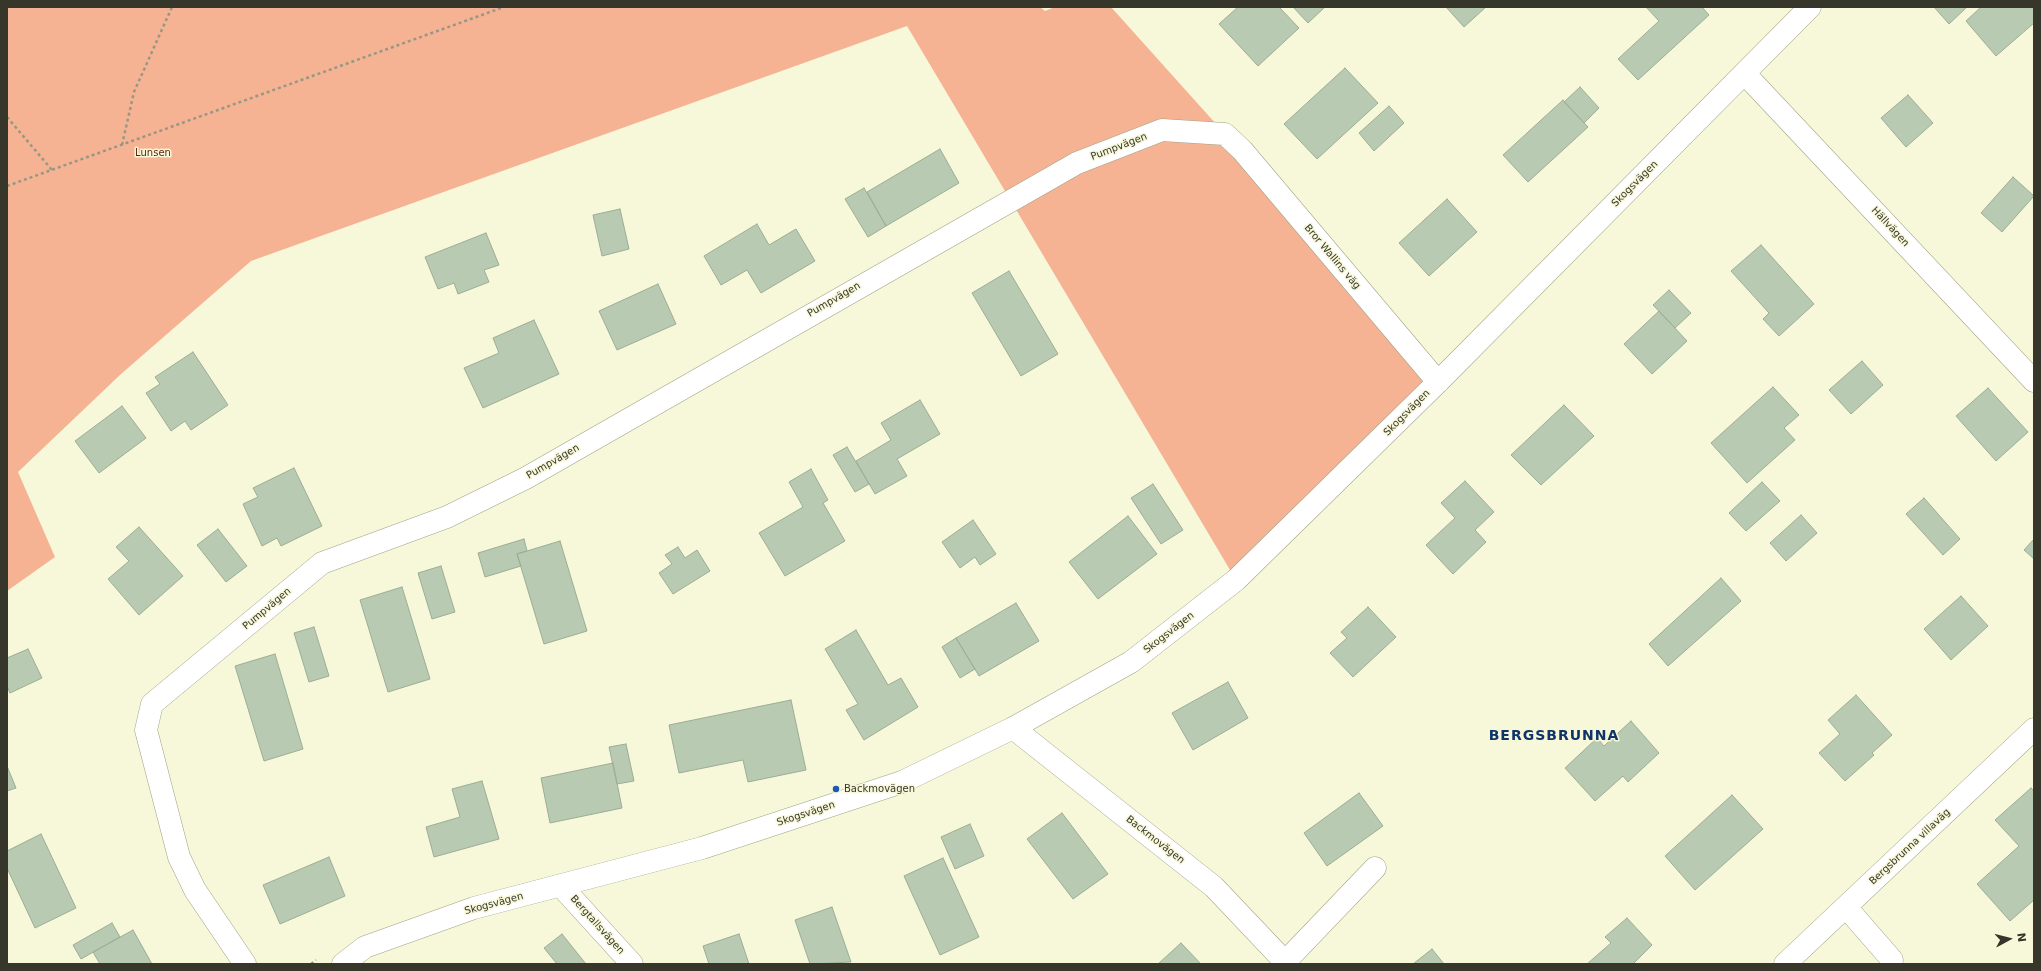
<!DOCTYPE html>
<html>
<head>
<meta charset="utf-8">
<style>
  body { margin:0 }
  #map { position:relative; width:2041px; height:971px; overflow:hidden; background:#f7f7d9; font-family:"DejaVu Sans",sans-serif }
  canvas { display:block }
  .frame { position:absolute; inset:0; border:8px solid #37362b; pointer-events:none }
  .north { position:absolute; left:1989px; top:919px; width:40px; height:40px; -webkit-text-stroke:3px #f7f7d9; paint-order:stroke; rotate:83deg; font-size:11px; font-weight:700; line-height:16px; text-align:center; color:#37362b }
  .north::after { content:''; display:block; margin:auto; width:14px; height:18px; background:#37362b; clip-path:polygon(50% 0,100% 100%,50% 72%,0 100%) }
</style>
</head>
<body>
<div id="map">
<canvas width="2041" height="971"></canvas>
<div class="frame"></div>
<div class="north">N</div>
</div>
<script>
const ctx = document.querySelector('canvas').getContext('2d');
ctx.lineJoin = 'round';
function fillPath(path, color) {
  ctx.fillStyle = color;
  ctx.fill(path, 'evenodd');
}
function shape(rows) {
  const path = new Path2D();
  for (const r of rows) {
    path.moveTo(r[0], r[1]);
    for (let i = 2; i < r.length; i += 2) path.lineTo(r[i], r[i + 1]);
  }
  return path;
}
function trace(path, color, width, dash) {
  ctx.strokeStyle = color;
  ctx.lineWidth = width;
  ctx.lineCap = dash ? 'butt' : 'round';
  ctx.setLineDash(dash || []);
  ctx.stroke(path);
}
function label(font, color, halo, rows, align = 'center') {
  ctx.font = font + ' "DejaVu Sans",sans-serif';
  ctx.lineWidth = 3;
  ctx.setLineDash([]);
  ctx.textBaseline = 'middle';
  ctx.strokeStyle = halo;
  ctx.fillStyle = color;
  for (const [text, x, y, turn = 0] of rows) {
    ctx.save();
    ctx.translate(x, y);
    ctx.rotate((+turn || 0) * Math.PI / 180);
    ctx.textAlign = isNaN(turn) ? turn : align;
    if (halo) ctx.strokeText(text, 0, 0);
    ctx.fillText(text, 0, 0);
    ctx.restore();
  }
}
const green = shape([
  [7,7,1040,7,1045,11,1055,7,1111,7,1225,134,1438,382,1236,580,907,26,251,261,121,374,18,472,55,557,7,591]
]);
const building = shape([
  [1238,7,1279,7,1299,28,1258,66,1219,24,1238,7],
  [1293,7,1325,7,1308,23,1293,7],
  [1446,7,1486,7,1464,27,1446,7],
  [1646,7,1702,7,1709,15,1638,80,1618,59,1659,21,1646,7],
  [1934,7,1967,7,1949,24,1934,7],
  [1981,7,2034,7,2034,23,1996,56,1966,21,1981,7],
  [1345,68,1378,103,1317,159,1284,124,1345,68],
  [1580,87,1599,108,1584,123,1564,102,1580,87],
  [1908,95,1933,123,1906,147,1881,118,1908,95],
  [1563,100,1588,127,1528,182,1503,155,1563,100],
  [1389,106,1404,123,1374,151,1359,133,1389,106],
  [940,149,959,183,886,226,867,192,940,149],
  [2013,177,2034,196,2002,232,1981,213,2013,177],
  [864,188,886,226,868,237,845,199,864,188],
  [1447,199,1477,232,1429,276,1399,243,1447,199],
  [620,209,629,249,602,256,593,215,620,209],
  [757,224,769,245,796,229,815,261,761,293,747,270,721,285,704,256,757,224],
  [486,233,499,265,484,270,489,282,458,294,454,283,438,289,425,257,486,233],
  [1761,245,1814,304,1779,336,1763,319,1769,313,1731,271,1761,245],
  [1009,271,1058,354,1021,376,972,293,1009,271],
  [658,284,676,324,617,350,599,311,658,284],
  [1669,290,1691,313,1675,328,1653,305,1669,290],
  [1659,311,1687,341,1652,374,1624,344,1659,311],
  [534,320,559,374,483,408,464,368,499,353,493,338,534,320],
  [193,352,228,405,191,430,185,421,171,431,146,393,160,384,155,377,193,352],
  [1862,361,1883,385,1851,414,1829,390,1862,361],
  [1773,387,1799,415,1784,428,1795,440,1747,483,1711,443,1773,387],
  [1988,388,2028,432,1996,461,1956,416,1988,388],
  [920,400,940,434,897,459,907,476,875,494,856,461,891,440,881,423,920,400],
  [1564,405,1594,436,1541,485,1511,455,1564,405],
  [122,406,146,438,99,473,75,441,122,406],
  [847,447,869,484,855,492,833,455,847,447],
  [294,468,322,526,281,546,277,538,262,546,243,504,258,497,253,488,294,468],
  [811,469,828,500,823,503,845,541,785,576,759,533,803,507,789,482,811,469],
  [1465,481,1494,512,1475,530,1486,542,1453,574,1426,545,1455,518,1441,503,1465,481],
  [1762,482,1780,501,1746,531,1729,513,1762,482],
  [1153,484,1183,530,1161,544,1131,498,1153,484],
  [1924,498,1960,539,1943,555,1906,514,1924,498],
  [1801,515,1817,533,1786,561,1770,543,1801,515],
  [1128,516,1157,554,1098,599,1069,562,1128,516],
  [973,520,996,554,980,565,975,557,960,568,942,542,973,520],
  [139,527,183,576,139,615,108,579,129,561,116,547,139,527],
  [218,529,247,566,226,582,197,545,218,529],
  [524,539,527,551,517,554,521,566,485,577,478,553,524,539],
  [2034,539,2034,559,2024,550,2034,539],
  [560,541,587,631,544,644,517,554,560,541],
  [678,547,685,558,697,550,710,571,673,594,659,573,672,564,665,555,678,547],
  [441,566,455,612,432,619,418,573,441,566],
  [1721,578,1741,601,1668,666,1649,644,1721,578],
  [402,587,430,679,388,692,360,600,402,587],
  [1961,596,1988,626,1951,660,1924,629,1961,596],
  [1016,603,1039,641,979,676,956,638,1016,603],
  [1368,607,1396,637,1353,677,1330,653,1347,638,1341,632,1368,607],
  [314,627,329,676,309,682,294,633,314,627],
  [856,630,888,685,901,678,918,707,864,740,846,710,858,704,825,649,856,630],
  [956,638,975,669,960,678,942,647,956,638],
  [28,649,42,678,10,693,7,686,7,658,28,649],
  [275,654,303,749,264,761,235,666,275,654],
  [1228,682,1248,718,1193,750,1172,713,1228,682],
  [1856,695,1892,735,1872,753,1874,755,1845,781,1819,753,1840,734,1828,720,1856,695],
  [791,700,806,770,748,782,743,760,679,773,669,725,791,700],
  [1631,721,1659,753,1628,782,1623,776,1595,801,1565,768,1597,738,1604,746,1631,721],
  [626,744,634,781,617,784,609,747,626,744],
  [613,763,622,808,550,823,541,778,613,763],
  [7,766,16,788,7,791,7,766],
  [482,781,499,839,434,857,426,827,460,817,452,789,482,781],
  [2031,788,2034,791,2034,900,2010,921,1977,884,2019,846,1995,820,2031,788],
  [1359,793,1383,826,1327,866,1304,833,1359,793],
  [1732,795,1763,829,1695,890,1665,856,1732,795],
  [1062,813,1108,874,1073,899,1027,839,1062,813],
  [970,824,984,856,955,869,941,837,970,824],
  [41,834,76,908,35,928,7,868,7,851,41,834],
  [329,857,345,896,280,924,263,885,329,857],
  [943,858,979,937,940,955,904,876,943,858],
  [832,907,851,962,810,964,795,920,832,907],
  [1627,918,1652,945,1633,964,1587,964,1611,943,1605,937,1627,918],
  [112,923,120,937,81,959,73,945,112,923],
  [133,930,152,964,100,964,93,952,133,930],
  [562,934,586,964,557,964,544,948,562,934],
  [739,934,749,964,709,964,703,946,739,934],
  [1181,943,1201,964,1158,964,1181,943],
  [1432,949,1444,964,1413,964,1432,949]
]);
const path = shape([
  [7,117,52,170],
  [122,145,134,92,172,7],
  [7,186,504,7],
  [311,964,316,960]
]);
const minor = shape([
  [1745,74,2034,381],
  [1013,728,1214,887,1287,964],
  [561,886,632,964],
  [1846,907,1892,960],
  [245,964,195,890,179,857,146,730,152,704,322,563,447,517,526,478,1077,163,1162,130,1225,134,1242,150,1438,382],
  [343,964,365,947,474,908,702,848,902,782,1013,728,1131,662,1236,580,1438,382,1810,7],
  [1283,964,1375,868],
  [1785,964,2034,729]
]);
const markers = [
  [836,789,4,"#1f59ab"]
];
const streetNames = [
  ["Pumpvägen",1119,147,-21],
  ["Skogsvägen",1635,184,-45],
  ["Hällvägen",1890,227,47],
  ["Bror Wallins väg",1332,257,50],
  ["Pumpvägen",834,300,-30],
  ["Skogsvägen",1407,413,-45],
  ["Pumpvägen",553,462,-30],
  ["Pumpvägen",267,609,-40],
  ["Skogsvägen",1169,633,-38],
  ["Skogsvägen",806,814,-18],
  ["Backmovägen",1155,840,38],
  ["Bergsbrunna villaväg",1910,847,-43],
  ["Skogsvägen",494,904,-15],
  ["Bergtallsvägen",597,925,48]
];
const parkNames = [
  ["Lunsen",153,153]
];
const poiNames = [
  ["Backmovägen",844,789]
];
const districtNames = [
  ["BERGSBRUNNA",1554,736]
];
fillPath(green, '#f5b394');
fillPath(building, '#b8cab1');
trace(building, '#9cad95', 1);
trace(minor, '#a2a286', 23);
trace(path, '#989783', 2.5, [3, 3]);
trace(minor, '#fff', 22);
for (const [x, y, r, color] of markers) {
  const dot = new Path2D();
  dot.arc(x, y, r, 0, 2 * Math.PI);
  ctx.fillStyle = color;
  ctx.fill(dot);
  trace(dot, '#f7f7d9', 1.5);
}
label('10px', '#37362b', '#f7f7d9', streetNames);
label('10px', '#5b270c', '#f7f7d9', parkNames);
label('10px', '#37362b', '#f7f7d9', poiNames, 'left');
ctx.letterSpacing = '1px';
label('bold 14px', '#0f3468', '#f7f7d9', districtNames);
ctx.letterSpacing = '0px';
</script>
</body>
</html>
